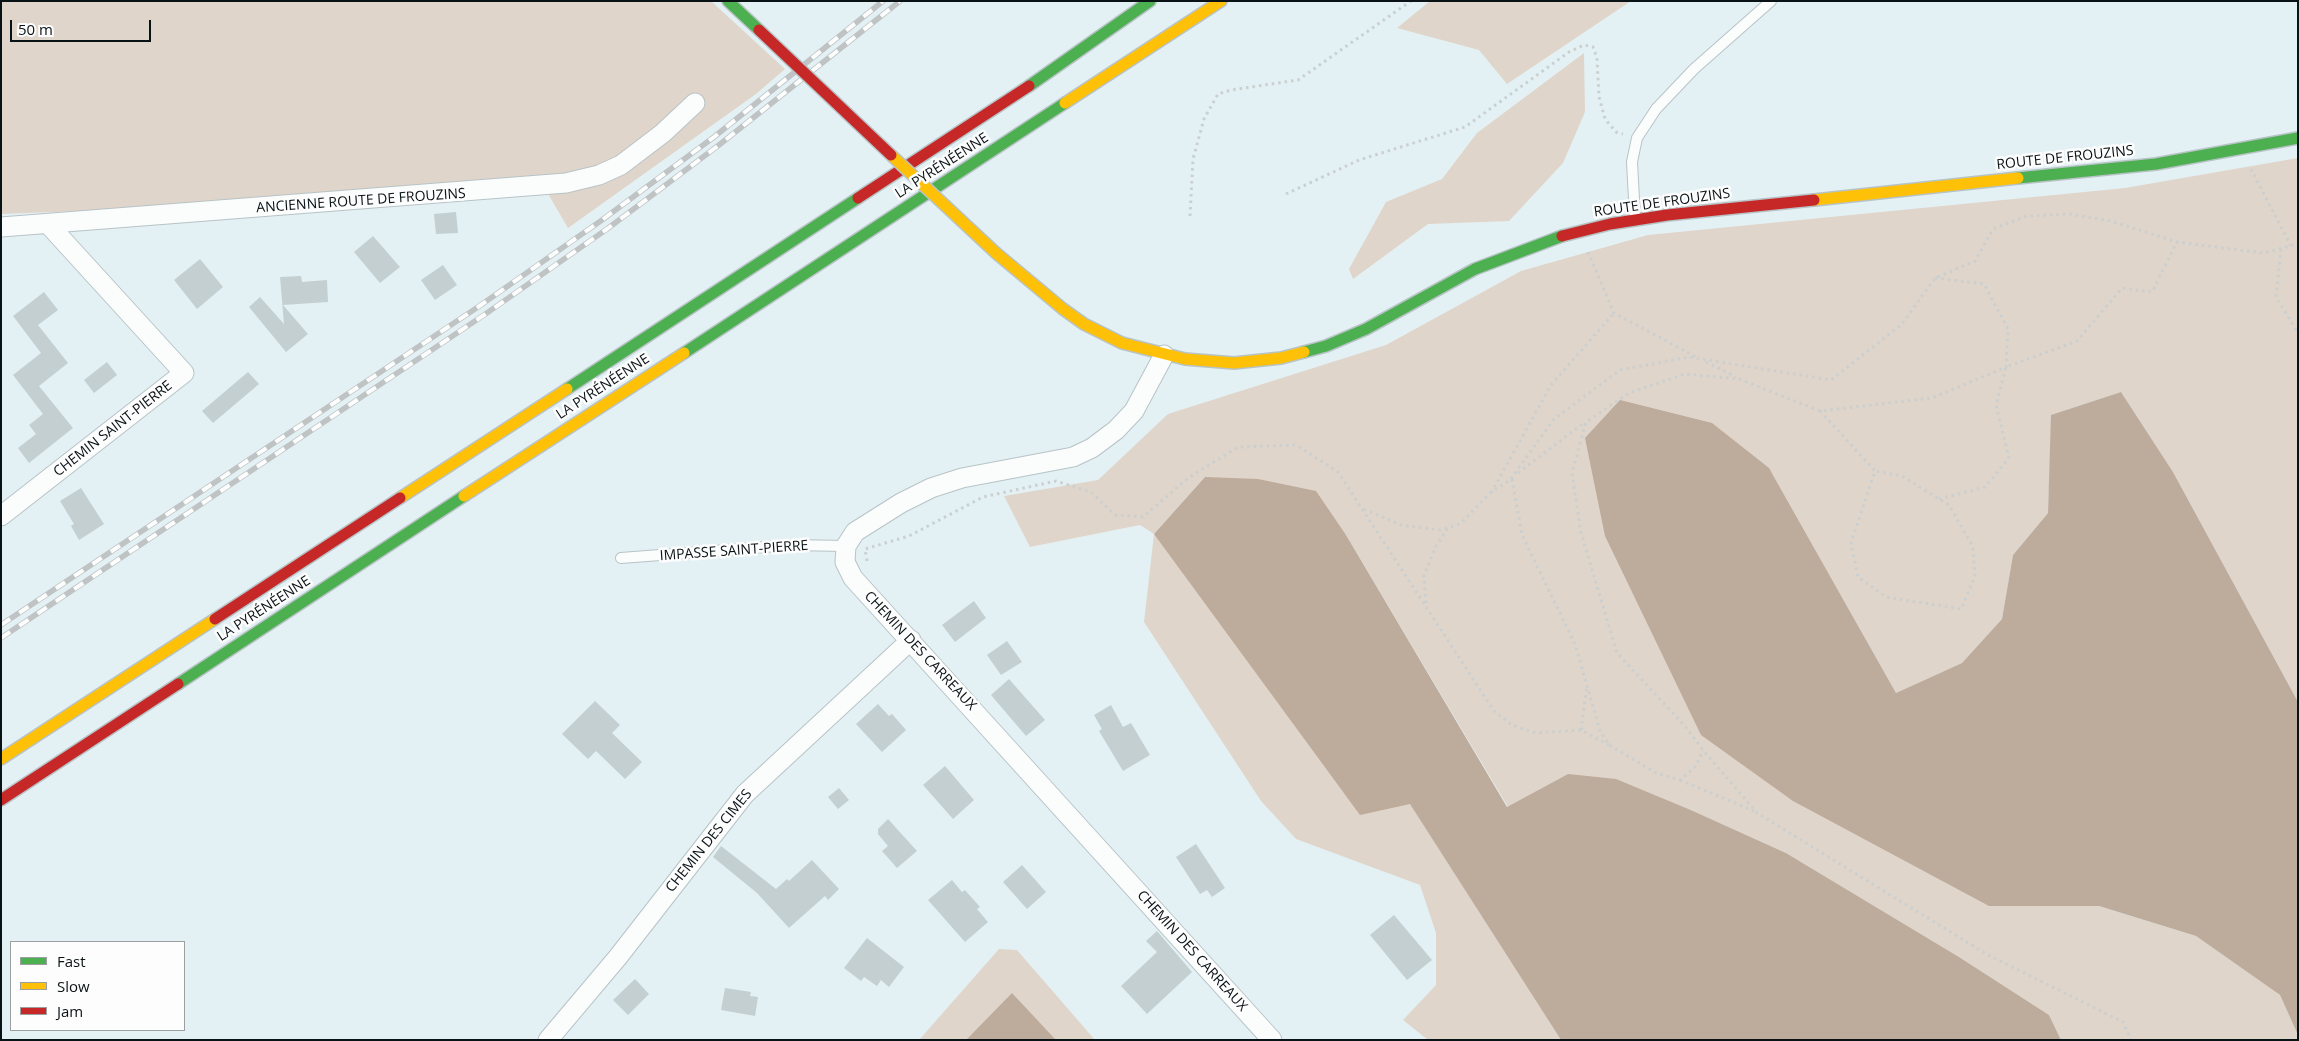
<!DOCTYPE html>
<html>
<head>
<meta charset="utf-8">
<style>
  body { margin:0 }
  #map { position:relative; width:2299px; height:1041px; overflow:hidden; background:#e3f1f4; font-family:"Open Sans",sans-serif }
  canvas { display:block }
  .frame { position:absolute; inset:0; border:2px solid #091215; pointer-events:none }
  .legend { position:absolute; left:10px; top:941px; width:175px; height:90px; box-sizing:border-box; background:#fdfdfd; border:1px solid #9b9fa0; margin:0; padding:6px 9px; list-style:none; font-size:15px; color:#091215 }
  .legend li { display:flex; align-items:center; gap:10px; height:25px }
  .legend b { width:25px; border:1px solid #9b9fa0 }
  .scale { position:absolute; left:10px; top:20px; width:141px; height:22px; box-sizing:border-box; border:2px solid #091215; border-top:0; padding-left:6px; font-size:15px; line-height:18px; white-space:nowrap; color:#091215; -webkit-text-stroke:4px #fdfdfd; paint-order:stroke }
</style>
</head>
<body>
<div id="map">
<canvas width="2299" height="1041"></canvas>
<div class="frame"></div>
<ul class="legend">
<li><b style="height:6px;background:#4caf50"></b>Fast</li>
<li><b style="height:6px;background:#ffc107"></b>Slow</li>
<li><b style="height:6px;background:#c62828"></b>Jam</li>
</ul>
<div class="scale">50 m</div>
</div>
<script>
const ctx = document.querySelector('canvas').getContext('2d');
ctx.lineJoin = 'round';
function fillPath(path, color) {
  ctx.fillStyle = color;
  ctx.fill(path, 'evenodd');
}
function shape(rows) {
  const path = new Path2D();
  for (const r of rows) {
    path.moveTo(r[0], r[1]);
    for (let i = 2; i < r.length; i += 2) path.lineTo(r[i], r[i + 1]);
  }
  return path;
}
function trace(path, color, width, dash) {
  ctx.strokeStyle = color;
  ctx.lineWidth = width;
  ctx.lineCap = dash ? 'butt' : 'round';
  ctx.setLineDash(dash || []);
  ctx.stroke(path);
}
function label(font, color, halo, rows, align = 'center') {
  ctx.font = font + ' "Open Sans",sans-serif';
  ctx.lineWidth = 5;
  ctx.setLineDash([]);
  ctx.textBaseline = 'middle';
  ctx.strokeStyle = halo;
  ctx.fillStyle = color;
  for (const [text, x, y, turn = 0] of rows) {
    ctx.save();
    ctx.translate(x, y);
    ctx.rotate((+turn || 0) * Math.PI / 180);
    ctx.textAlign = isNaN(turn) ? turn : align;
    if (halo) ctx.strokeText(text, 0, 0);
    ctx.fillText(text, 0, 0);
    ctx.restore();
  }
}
const green = shape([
  [1,1,711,1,785,69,756,94,568,228,540,180,189,207,1,214],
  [1430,1,1631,1,1507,84,1479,50,1397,28],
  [1584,53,1585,112,1563,163,1509,221,1428,224,1353,279,1349,269,1386,202,1442,179,1477,133],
  [2298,158,2298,702,2173,472,2121,392,2052,415,2048,513,2013,555,2002,619,1962,663,1896,693,1769,468,1989,906,2099,906,2196,936,2280,995,2298,1035,2298,1040,2061,1040,2049,1015,1959,957,1786,853,1693,811,1568,774,1508,807,1346,535,1205,477,1154,534,1410,803,1561,1040,1428,1040,1403,1020,1436,985,1436,933,1420,885,1296,839,1261,801,1144,622,1154,534,1140,525,1030,547,1004,496,1098,480,1168,414,1386,345,1521,271,1648,235,2125,188],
  [999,949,1017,950,1095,1040,1056,1040,1012,994,966,1040,919,1040]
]);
const water = shape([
  [2121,392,2173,472,2298,702,2298,1035,2280,995,2196,936,2099,906,1989,906,1793,801,1701,735,1605,536,1585,438,1620,400,1712,423,1769,468,1896,693,1962,663,2002,619,2013,555,2048,513,2051,415],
  [1205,477,1258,479,1316,491,1346,535,1507,807,1568,774,1616,779,1693,811,1786,853,1959,957,2049,1015,2061,1040,1561,1040,1410,804,1360,815,1154,534],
  [1012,993,1056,1040,966,1040]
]);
const building = shape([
  [456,212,458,233,436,234,434,214],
  [373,236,400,267,380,283,354,252],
  [200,259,223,287,197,309,174,280],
  [443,265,457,285,435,300,421,280],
  [301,276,302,282,327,280,328,302,283,305,308,334,286,352,249,307,260,297,284,324,280,277],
  [44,292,58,310,38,325,68,363,39,386,73,428,29,463,18,448,36,434,29,425,43,414,13,375,41,353,13,316],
  [107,362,117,375,94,393,84,380],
  [248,372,259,384,213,423,202,411],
  [81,488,104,524,79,540,71,526,74,524,60,501],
  [974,601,986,618,955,642,942,625],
  [1007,641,1022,662,1001,675,987,655],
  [1009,679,1045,720,1026,736,991,695],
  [595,701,620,725,612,733,642,762,625,779,596,751,588,759,562,734],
  [878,704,889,716,892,714,906,730,882,752,856,724],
  [1111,705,1123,727,1131,723,1150,755,1123,771,1099,731,1102,729,1094,715],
  [945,766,974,800,953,819,923,785],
  [839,788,849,800,838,809,828,797],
  [888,819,917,851,897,868,882,851,888,846,878,834,878,829],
  [1196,844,1225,888,1212,897,1207,890,1200,894,1176,857],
  [721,846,776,889,787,879,789,881,812,860,839,889,828,900,825,896,789,928,757,893,713,857],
  [1022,865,1046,892,1027,909,1003,882],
  [952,880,962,892,965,890,980,907,977,909,988,922,965,942,928,900],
  [1394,915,1432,960,1407,980,1370,935],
  [1157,931,1192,972,1147,1014,1121,986,1157,952,1146,941],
  [867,938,904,967,889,987,881,980,877,986,864,977,861,981,844,968],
  [635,979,649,994,628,1015,613,1000],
  [725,988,751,992,750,996,758,997,755,1016,721,1010]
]);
const path = shape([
  [2251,169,2291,246],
  [1286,194,1359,160,1465,127,1569,52,1584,45,1593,47,1597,58,1599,97,1605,119,1616,132,1623,134],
  [1190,216,1193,159,1204,119,1218,94,1231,90,1298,80,1411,1],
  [2281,249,2276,297,2298,333],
  [1588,252,1614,313,1698,358],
  [1935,278,1984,284,2008,329,2006,367,1932,398,1820,411,1739,379,1685,374,1629,393,1586,422,1572,473,1581,533,1617,653,1685,726,1703,750,1757,813,1988,955,2123,1022,2131,1040],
  [1706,362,1736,377],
  [1820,411,1875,471,1851,543,1858,577,1886,597,1961,609,1975,576,1973,547,1949,505,1902,476,1875,471],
  [1518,473,1585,422],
  [1512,479,1522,535,1575,644,1600,731,1609,745,1656,773,1680,780,1696,766,1703,750],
  [1491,493,1551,385,1614,313],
  [1939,499,1985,487,2009,458,1996,405,2006,367,2077,341,2122,288,2152,292,2177,242],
  [1364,509,1401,525,1440,530,1460,524,1490,493,1510,480,1554,419,1620,370,1689,357,1831,380,1902,324,1935,278,1975,261,1993,229,2027,216,2070,214,2111,221,2177,242,2263,253,2298,244],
  [867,561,865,549,909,536,983,497,1056,481,1091,492,1115,515,1143,517,1188,478,1238,447,1296,445,1338,472,1494,711,1512,725,1536,733,1581,730,1609,745],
  [1426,603,1424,575,1436,546,1448,528],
  [1581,730,1587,686],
  [1680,780,1756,812]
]);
const lane = shape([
  [1635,218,1632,162,1637,138,1656,109,1694,69,1771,1],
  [621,558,791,545,846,546]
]);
const street = shape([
  [1,227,566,183,599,175,621,165,663,133,695,103],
  [1164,355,1134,411,1116,430,1092,448,1073,457,962,478,931,488,901,503,855,532,846,546,845,562,853,578,1272,1040],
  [1,516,184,373,49,225],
  [548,1040,618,957,745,794,911,640]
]);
const fast = shape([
  [728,1,759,30],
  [1029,86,1150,1],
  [2018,178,2156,164,2298,138],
  [1304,352,1326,346,1366,329,1475,269,1562,236],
  [684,353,1065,103],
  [567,389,858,198],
  [178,684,464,496]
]);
const slow = shape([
  [1065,103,1221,1],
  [1814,200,2018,178],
  [996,253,1063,309,1084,324,1122,343,1185,359,1234,363,1281,358,1304,352],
  [464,496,684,353],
  [400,498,567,389],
  [1,759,215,619]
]);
const jam = shape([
  [858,198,1029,86],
  [1562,236,1610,224,1667,215,1814,200],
  [215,619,400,498],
  [1,800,178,684]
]);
const rail = shape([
  [1,625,478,307,602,220,714,137,883,1],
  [1,638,484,315,607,229,719,145,900,1]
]);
const slowBridge = shape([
  [891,155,996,253]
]);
const jamBridge = shape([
  [759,30,891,155]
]);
const streetNames = [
  ["ROUTE DE FROUZINS",2065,158,-6],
  ["LA PYRÉNÉENNE",942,166,-33],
  ["ANCIENNE ROUTE DE FROUZINS",361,201,-4],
  ["ROUTE DE FROUZINS",1662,203,-8],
  ["LA PYRÉNÉENNE",603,387,-33],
  ["CHEMIN SAINT-PIERRE",113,429,-38],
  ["IMPASSE SAINT-PIERRE",734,551,-4],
  ["LA PYRÉNÉENNE",264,609,-33],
  ["CHEMIN DES CARREAUX",920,651,47],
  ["CHEMIN DES CIMES",709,841,-51],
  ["CHEMIN DES CARREAUX",1192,951,48]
];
fillPath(green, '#e0d5ca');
fillPath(water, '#bdab9c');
fillPath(building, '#c4cfd2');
trace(lane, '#b8c3c6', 12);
trace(street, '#b8c3c6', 21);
trace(fast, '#b8c3c6', 14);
trace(slow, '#b8c3c6', 14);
trace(jam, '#b8c3c6', 14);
trace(path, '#cbcfcf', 3, [2.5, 4]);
trace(lane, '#fbfdfd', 10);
trace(street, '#fbfdfd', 19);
trace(fast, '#4caf50', 11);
trace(slow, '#ffc107', 11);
trace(jam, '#c62828', 11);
trace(rail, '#bfc3c4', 5.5);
trace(rail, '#fdfdfd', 4, [11]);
trace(slowBridge, '#b8c3c6', 14, []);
trace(jamBridge, '#b8c3c6', 14, []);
trace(slowBridge, '#ffc107', 11);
trace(jamBridge, '#c62828', 11);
label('14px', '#091215', '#fdfdfd', streetNames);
</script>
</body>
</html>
